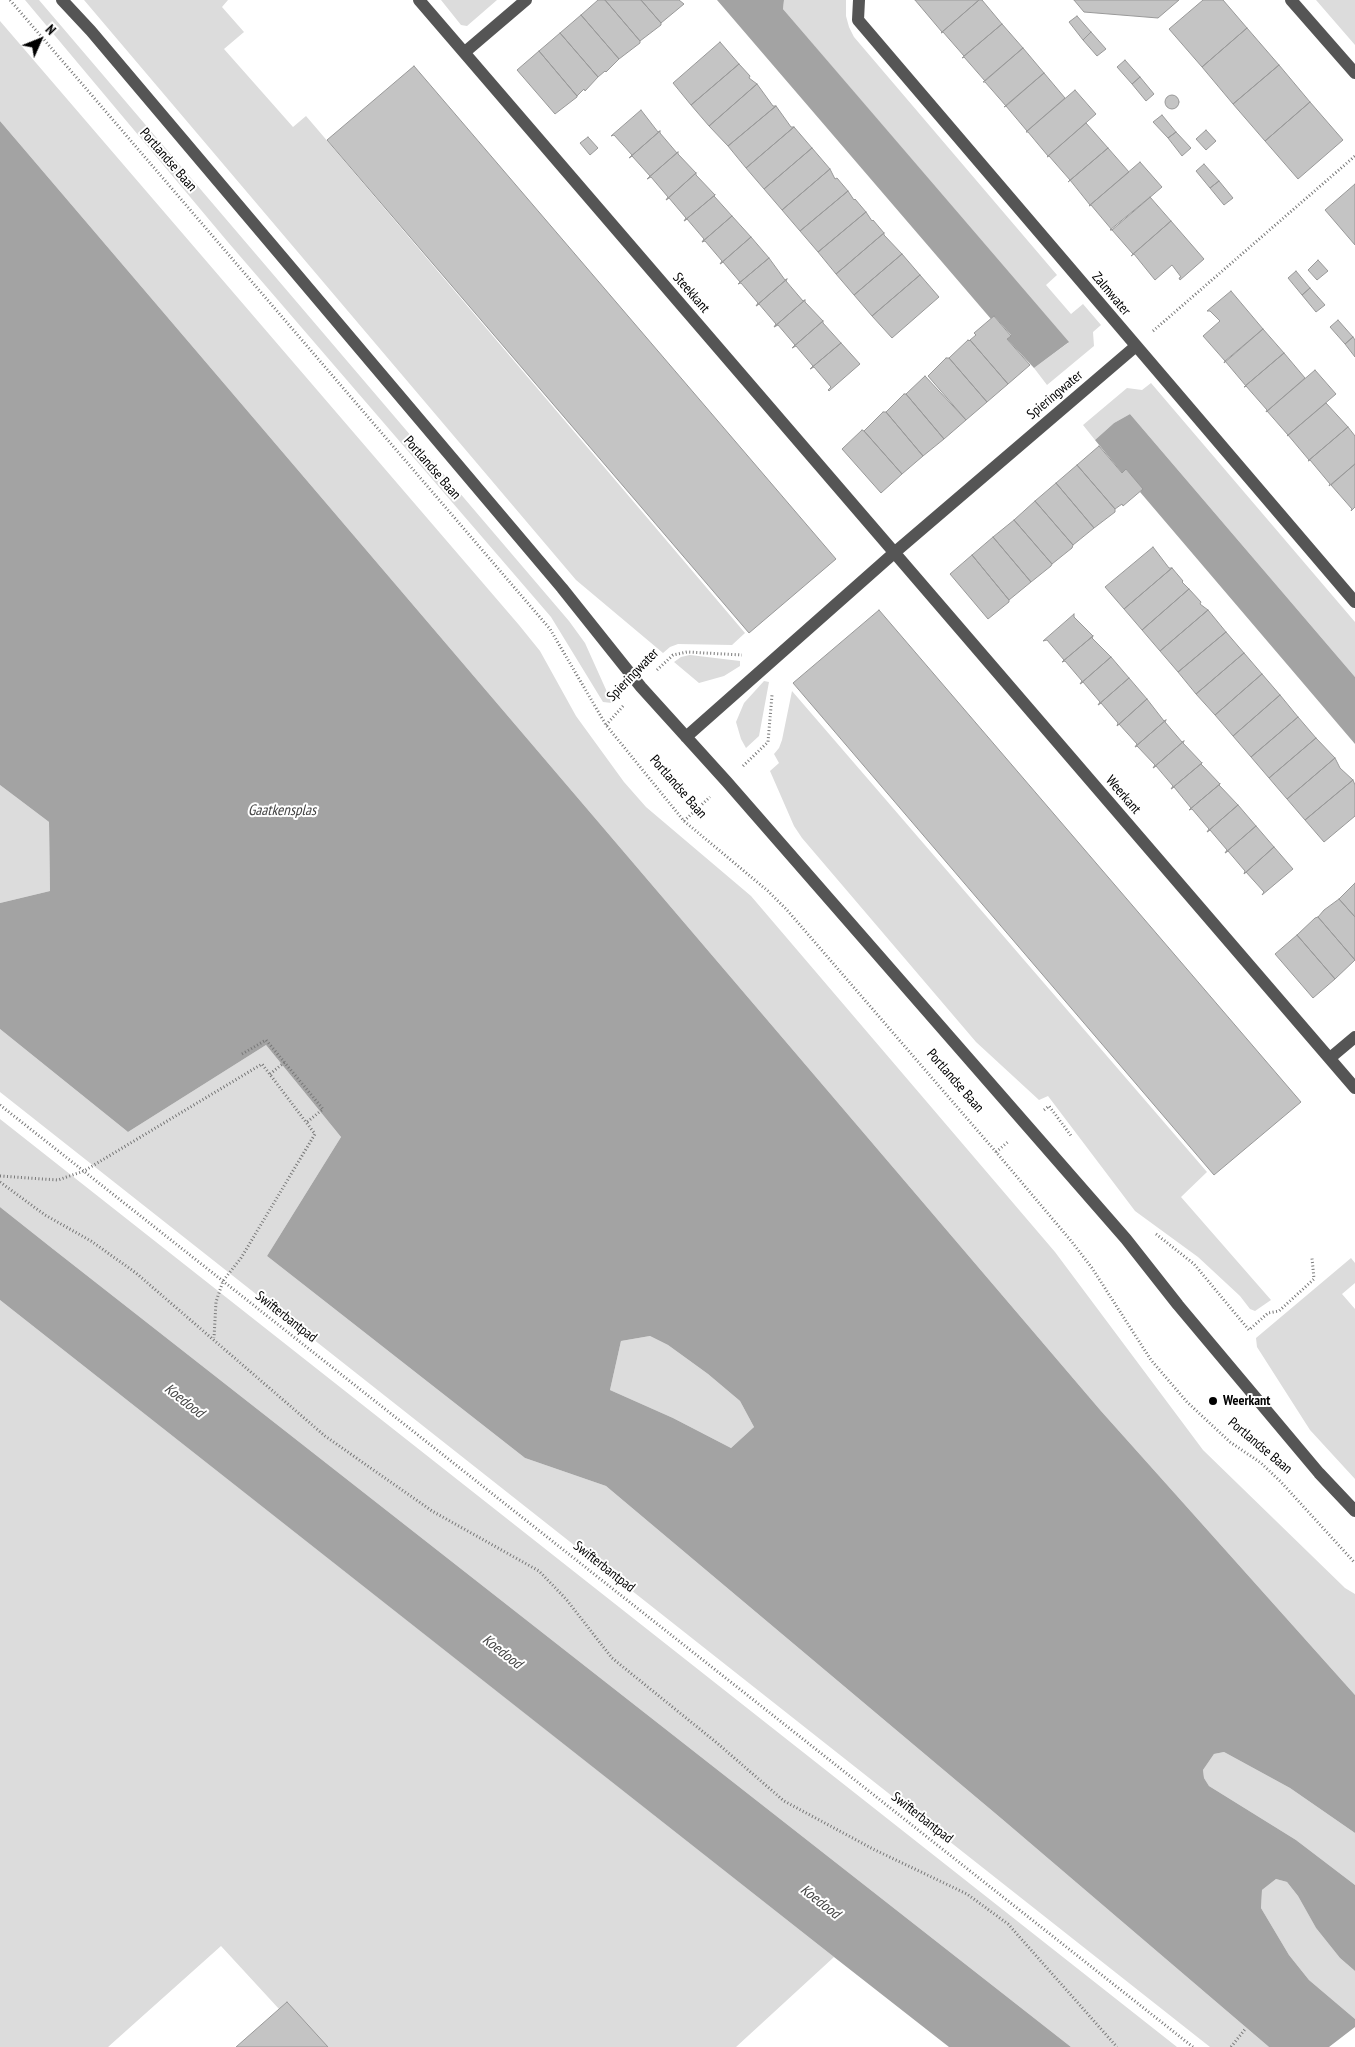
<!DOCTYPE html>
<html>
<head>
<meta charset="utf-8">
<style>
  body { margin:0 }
  #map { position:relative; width:1355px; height:2047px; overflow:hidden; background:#fff; font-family:"PT Sans Narrow",sans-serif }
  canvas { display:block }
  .north { position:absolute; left:15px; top:15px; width:50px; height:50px; -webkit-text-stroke:4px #fff; paint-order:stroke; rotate:46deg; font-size:14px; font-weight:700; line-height:20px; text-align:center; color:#000 }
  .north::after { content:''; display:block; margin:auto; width:18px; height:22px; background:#000; clip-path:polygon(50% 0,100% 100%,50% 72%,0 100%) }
</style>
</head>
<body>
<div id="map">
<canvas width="1355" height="2047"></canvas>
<div class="north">N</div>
</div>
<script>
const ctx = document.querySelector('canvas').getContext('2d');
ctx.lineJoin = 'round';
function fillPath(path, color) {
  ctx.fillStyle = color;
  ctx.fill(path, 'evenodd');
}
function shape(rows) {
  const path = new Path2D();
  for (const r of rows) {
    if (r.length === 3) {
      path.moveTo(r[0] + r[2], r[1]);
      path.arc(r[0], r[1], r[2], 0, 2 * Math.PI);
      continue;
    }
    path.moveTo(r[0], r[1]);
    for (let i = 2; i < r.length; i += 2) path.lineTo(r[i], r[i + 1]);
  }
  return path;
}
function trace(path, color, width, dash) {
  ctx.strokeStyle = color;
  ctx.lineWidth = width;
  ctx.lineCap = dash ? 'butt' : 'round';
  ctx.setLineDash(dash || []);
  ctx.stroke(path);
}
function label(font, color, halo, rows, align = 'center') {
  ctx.font = font + ' "PT Sans Narrow",sans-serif';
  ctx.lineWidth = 4;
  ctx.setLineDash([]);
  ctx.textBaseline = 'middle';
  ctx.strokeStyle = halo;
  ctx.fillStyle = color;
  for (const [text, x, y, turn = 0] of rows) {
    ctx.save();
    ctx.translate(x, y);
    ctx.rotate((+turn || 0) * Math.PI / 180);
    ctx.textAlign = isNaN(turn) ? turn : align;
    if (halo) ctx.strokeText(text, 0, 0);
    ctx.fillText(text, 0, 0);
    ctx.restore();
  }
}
const green = shape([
  [25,0,39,0,569,621,585,643,612,703,603,702,551,617,227,241],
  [84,0,228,0,222,7,244,32,224,49,293,127,306,116,318,130,745,633,732,645,678,644,670,647,663,653,576,580],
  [441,0,497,0,467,26,461,25],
  [784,0,846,0,846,16,849,27,854,37,1057,275,1046,285,1071,314,1083,304,1101,325,1093,332,1094,346,1047,385,1034,368,1068,343,783,9],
  [1316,0,1355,0,1355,45],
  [0,21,519,625,540,651,576,716,624,782,646,807,751,896,1055,1252,1203,1450,1345,1588,1355,1594,1355,1695,1101,1411,0,121],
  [1151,383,1355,622,1355,677,1130,414,1114,423,1095,440,1083,425,1127,388,1142,390],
  [690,655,740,661,740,666,724,676,699,683,674,662,681,657],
  [764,681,769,682,759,736,746,748,741,739,736,722,744,703],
  [792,691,1207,1172,1181,1197,1271,1300,1255,1311,1250,1309,1240,1296,1198,1257,1135,1211,1048,1096,1039,1100,976,1042,802,838,794,826,770,771,779,763,774,754,779,748,782,740],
  [0,785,49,822,50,891,0,903],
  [0,1029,128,1132,266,1045,341,1137,267,1256,525,1458,606,1486,1002,1819,1269,2047,1210,2047,0,1092],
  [0,1119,1177,2047,1071,2047,53,1249,0,1207],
  [1351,1258,1355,1263,1355,1283,1342,1294,1355,1309,1355,1479,1310,1430,1257,1347,1256,1338],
  [0,1300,555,1737,834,1957,736,2047,314,2047,221,1946,108,2047,0,2047],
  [650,1336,668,1345,708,1374,740,1401,754,1427,731,1448,673,1418,610,1390,621,1341],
  [1224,1752,1290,1788,1355,1833,1355,1885,1296,1840,1209,1786,1204,1778,1203,1770,1214,1754],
  [1276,1879,1287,1882,1298,1896,1316,1928,1340,1958,1355,1971,1355,2019,1309,1980,1289,1955,1261,1908,1262,1890]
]);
const water = shape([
  [717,0,784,0,783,9,1069,342,1034,368,1007,339,1011,335,994,316,991,319],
  [0,121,1101,1411,1355,1695,1355,1833,1290,1788,1224,1752,1214,1754,1203,1770,1204,1778,1209,1786,1296,1840,1355,1885,1355,1971,1340,1958,1316,1928,1298,1896,1287,1882,1276,1879,1262,1890,1261,1908,1289,1955,1309,1980,1355,2019,1355,2027,1329,2047,1269,2047,1002,1819,606,1486,525,1458,267,1256,341,1137,266,1045,128,1132,0,1029,0,903,50,891,49,822,0,785],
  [650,1336,668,1345,708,1374,740,1401,754,1427,731,1448,673,1418,610,1390,621,1341],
  [1130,414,1355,677,1355,744,1140,492,1142,489,1126,469,1122,473,1095,440,1114,423],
  [0,1207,53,1249,1071,2047,949,2047,834,1957,0,1300]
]);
const building = shape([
  [598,0,605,0,640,41,640,43,619,59,581,15,598,0],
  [605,0,641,0,661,23,661,25,640,41,605,0],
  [641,0,679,0,684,4,661,23,641,0],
  [915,0,979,0,942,32,915,0],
  [979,0,982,0,1002,24,964,56,943,32,941,33,979,0],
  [1074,0,1179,0,1158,18,1084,12,1074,0],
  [1203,0,1223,0,1247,28,1202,67,1169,29,1203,0],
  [581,15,619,59,606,72,605,71,598,77,560,33,581,15],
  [1077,16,1091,32,1083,40,1069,22,1077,16],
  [1002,24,1023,48,985,81,964,57,962,58,1002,24],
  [1247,28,1279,65,1233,104,1202,67,1247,28],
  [1091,32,1106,49,1097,56,1083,40,1091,32],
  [560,33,598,77,585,91,584,89,577,96,539,51,560,33],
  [720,42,739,64,691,105,673,83,720,42],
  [1023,48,1044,73,1006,106,985,82,983,82,1023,48],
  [539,51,577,96,577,97,555,114,517,70,539,51],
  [1125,60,1140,77,1132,84,1117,67,1125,60],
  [739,64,750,76,749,78,757,84,709,126,691,105,739,64],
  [1279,65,1310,102,1265,141,1233,104,1279,65],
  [414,66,836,559,749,633,327,140,414,66],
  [1044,73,1065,98,1027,131,1006,106,1004,107,1044,73],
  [1140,77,1154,94,1146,101,1132,84,1140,77],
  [757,84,773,106,776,106,728,146,709,126,757,84],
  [1075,90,1096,114,1048,156,1028,132,1026,132,1075,90],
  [1172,102,7],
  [1310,102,1343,140,1298,179,1265,141,1310,102],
  [776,106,791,127,794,127,746,168,728,146,776,106],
  [641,110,658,132,660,131,629,158,632,155,614,135,611,136,641,110],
  [1162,115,1176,132,1168,138,1153,122,1162,115],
  [1086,123,1108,148,1068,182,1070,180,1049,156,1047,157,1086,123],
  [794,127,812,148,764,189,746,168,794,127],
  [1206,130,1216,141,1206,150,1196,139,1206,130],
  [660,131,660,133,677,153,678,152,647,179,650,176,632,156,629,158,660,131],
  [1176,132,1191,148,1182,156,1168,138,1176,132],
  [588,137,598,148,590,155,580,143,588,137],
  [812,148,830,169,782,210,764,189,812,148],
  [1108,148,1129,172,1090,205,1070,180,1068,182,1108,148],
  [678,152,678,154,696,173,666,200,668,197,651,177,647,179,678,152],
  [1140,162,1162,187,1112,230,1091,205,1089,206,1140,162],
  [1204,164,1219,181,1210,188,1196,171,1204,164],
  [830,169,835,179,837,178,848,191,800,231,782,210,830,169],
  [696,173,696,175,715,195,684,221,686,218,669,198,666,200,696,173],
  [1219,181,1233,198,1224,205,1210,188,1219,181],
  [1355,184,1355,245,1325,210,1355,184],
  [848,191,854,200,855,199,866,212,818,252,800,231,848,191],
  [715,195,714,196,732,216,702,242,704,239,687,219,684,221,715,195],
  [1150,197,1171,221,1133,254,1112,230,1110,230,1150,197],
  [866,212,872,221,873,220,884,233,836,274,818,252,866,212],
  [732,216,751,237,720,264,722,261,705,241,702,242,732,216],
  [1171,221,1204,259,1180,280,1179,278,1181,277,1172,265,1155,280,1134,254,1131,256,1171,221],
  [884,233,884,235,902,254,854,295,836,274,884,233],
  [751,237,769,258,738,284,740,282,723,262,720,264,751,237],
  [902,254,920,275,872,316,854,295,902,254],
  [769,258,785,280,787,279,756,306,758,303,741,283,738,284,769,258],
  [1318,260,1328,271,1317,280,1308,270,1318,260],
  [1296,271,1310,288,1302,295,1288,278,1296,271],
  [920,275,939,297,892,338,872,316,920,275],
  [787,279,786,281,803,301,805,300,774,327,776,324,759,304,756,306,787,279],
  [1310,288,1325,305,1316,312,1302,295,1310,288],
  [1231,291,1263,329,1224,363,1225,361,1203,336,1220,321,1210,311,1207,311,1231,291],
  [805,300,805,302,823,321,792,348,795,345,778,325,774,327,805,300],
  [994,316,1011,336,1007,339,1030,365,1008,384,970,340,976,335,974,333,994,316],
  [1338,320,1353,337,1345,344,1330,327,1338,320],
  [823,321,823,323,841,343,810,369,813,366,796,346,792,348,823,321],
  [1263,329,1284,353,1244,387,1246,386,1225,361,1263,329],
  [1353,337,1355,340,1355,357,1345,344,1353,337],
  [968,340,969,341,970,340,1008,384,987,402,949,358,968,340],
  [841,343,860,364,829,391,828,390,831,387,814,367,810,369,841,343],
  [1284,353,1305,378,1266,412,1267,410,1246,386,1244,387,1284,353],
  [946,358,949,358,987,402,966,420,928,376,946,358],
  [1315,370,1336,394,1287,436,1288,435,1267,411,1266,412,1315,370],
  [925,376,966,420,944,439,906,394,925,376],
  [904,394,906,394,944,439,923,456,886,412,904,394],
  [1326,403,1348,427,1308,461,1309,460,1288,435,1287,436,1326,403],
  [883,412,886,412,923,456,902,474,864,431,883,412],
  [1348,427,1355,436,1355,464,1329,486,1330,484,1310,460,1308,461,1348,427],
  [862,430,864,431,902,474,881,493,842,449,862,430],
  [1099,446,1122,473,1126,469,1143,489,1123,506,1122,504,1115,509,1077,465,1099,446],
  [1355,464,1355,507,1351,511,1352,509,1331,485,1355,464],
  [1077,465,1115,509,1115,512,1094,528,1056,483,1077,465],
  [1056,483,1094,528,1073,545,1035,501,1056,483],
  [1035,501,1073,545,1072,548,1052,564,1014,520,1035,501],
  [1014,520,1052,564,1051,566,1031,582,993,537,1014,520],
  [993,537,1031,582,1009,600,972,555,993,537],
  [1153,547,1169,568,1172,568,1124,609,1105,587,1153,547],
  [972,555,1009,600,1009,602,988,619,950,574,972,555],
  [1172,568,1183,581,1182,582,1189,589,1142,630,1124,609,1172,568],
  [1189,589,1201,602,1200,604,1208,610,1160,651,1142,630,1189,589],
  [879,610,1301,1102,1214,1175,793,683,879,610],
  [1208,610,1226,632,1178,672,1160,651,1208,610],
  [1074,614,1074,617,1093,636,1062,662,1064,660,1047,640,1043,641,1074,614],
  [1226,632,1244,653,1196,694,1178,672,1226,632],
  [1093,636,1092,638,1111,657,1080,684,1082,681,1065,661,1062,662,1093,636],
  [1244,653,1262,674,1215,715,1196,694,1244,653],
  [1111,657,1129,678,1098,705,1100,702,1083,682,1080,684,1111,657],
  [1262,674,1280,695,1233,736,1215,715,1262,674],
  [1129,678,1147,699,1117,726,1118,723,1101,703,1098,705,1129,678],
  [1280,695,1298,717,1251,757,1233,736,1280,695],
  [1147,699,1164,721,1166,720,1135,747,1137,744,1119,724,1117,726,1147,699],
  [1298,717,1316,738,1269,778,1251,757,1298,717],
  [1166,720,1165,722,1182,742,1184,741,1153,768,1155,765,1137,746,1135,747,1166,720],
  [1316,738,1335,758,1287,799,1269,778,1316,738],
  [1184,741,1183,743,1202,763,1171,789,1173,786,1156,766,1153,768,1184,741],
  [1335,758,1340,768,1353,780,1305,820,1287,799,1335,758],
  [1202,763,1201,764,1220,784,1189,810,1191,808,1174,787,1171,789,1202,763],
  [1353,780,1355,785,1355,816,1324,842,1305,820,1353,780],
  [1220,784,1219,785,1238,805,1207,832,1209,829,1192,809,1189,810,1220,784],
  [1238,805,1256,826,1225,853,1227,850,1210,830,1207,832,1238,805],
  [1256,826,1274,847,1244,874,1245,871,1228,851,1225,853,1256,826],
  [1274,847,1293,869,1262,895,1264,892,1246,872,1244,874,1274,847],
  [1355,883,1355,917,1339,899,1355,883],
  [1339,899,1355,917,1355,960,1318,917,1324,910,1339,899],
  [1318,917,1355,960,1335,979,1297,935,1315,918,1318,917],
  [1297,935,1335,979,1313,998,1275,954,1297,935],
  [287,2002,328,2047,236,2047,287,2002]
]);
const path = shape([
  [10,0,550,629,606,725,684,821,768,891,787,910,996,1152,1072,1242,1092,1268,1151,1360,1187,1402,1230,1442,1261,1463,1281,1482,1355,1563],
  [1153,331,1355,156],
  [657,670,673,655,687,652,742,655],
  [606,725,624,705],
  [743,766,768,742,772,695],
  [684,821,710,797],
  [242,1054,266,1040,323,1109,306,1123],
  [270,1074,285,1062],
  [0,1105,1193,2047],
  [1044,1110,1049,1106,1072,1137],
  [996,1152,1009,1141],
  [0,1176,58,1180,84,1171,262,1064,315,1134,241,1258,223,1281,216,1302,214,1338],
  [0,1182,45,1215,91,1241,136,1273,325,1436,432,1511,539,1571,566,1599,612,1658,717,1743,784,1801,873,1849,967,1894,1008,1924,1117,2047],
  [1156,1234,1194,1264,1249,1330,1268,1313,1279,1311,1314,1279,1312,1258],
  [1231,2047,1246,2028]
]);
const minor = shape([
  [62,0,91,31,562,588,641,687,727,782,1126,1239,1178,1305,1319,1473,1355,1511],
  [419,0,1355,1088],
  [859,0,858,20,1355,602],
  [1291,0,1355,73],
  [465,52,526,0],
  [686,737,894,553,1136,346],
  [1330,1058,1355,1037]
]);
const markers = [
  [1213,1401,5,"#000"]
];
const streetNames = [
  ["Portlandse Baan",168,160,49],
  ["Steekkant",691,293,49],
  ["Zalmwater",1111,294,50],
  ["Spieringwater",1055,395,-40],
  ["Portlandse Baan",432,468,49],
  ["Spieringwater",633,675,-46],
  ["Portlandse Baan",678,787,49],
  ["Weerkant",1123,795,49],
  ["Portlandse Baan",955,1081,49],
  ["Swifterbantpad",286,1317,38],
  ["Portlandse Baan",1260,1446,40],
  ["Swifterbantpad",604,1567,38],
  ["Swifterbantpad",922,1818,38]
];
const poiNames = [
  ["Weerkant",1223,1401]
];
const waterNames = [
  ["Gaatkensplas",282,811],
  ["Koedood",184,1401,38],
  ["Koedood",502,1652,38],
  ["Koedood",820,1902,38]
];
fillPath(green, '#dcdcdc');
fillPath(water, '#a3a3a3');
fillPath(building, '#c4c4c4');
trace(building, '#999', 1);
trace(path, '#777', 3, [1, 2.5]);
trace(minor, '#555', 12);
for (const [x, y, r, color] of markers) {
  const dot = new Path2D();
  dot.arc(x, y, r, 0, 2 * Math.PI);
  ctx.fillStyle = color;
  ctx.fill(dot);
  trace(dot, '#fff', 2);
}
label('14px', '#000', '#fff', streetNames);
label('bold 14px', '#000', '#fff', poiNames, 'left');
label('italic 15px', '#444', '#fff', waterNames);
</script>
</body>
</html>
